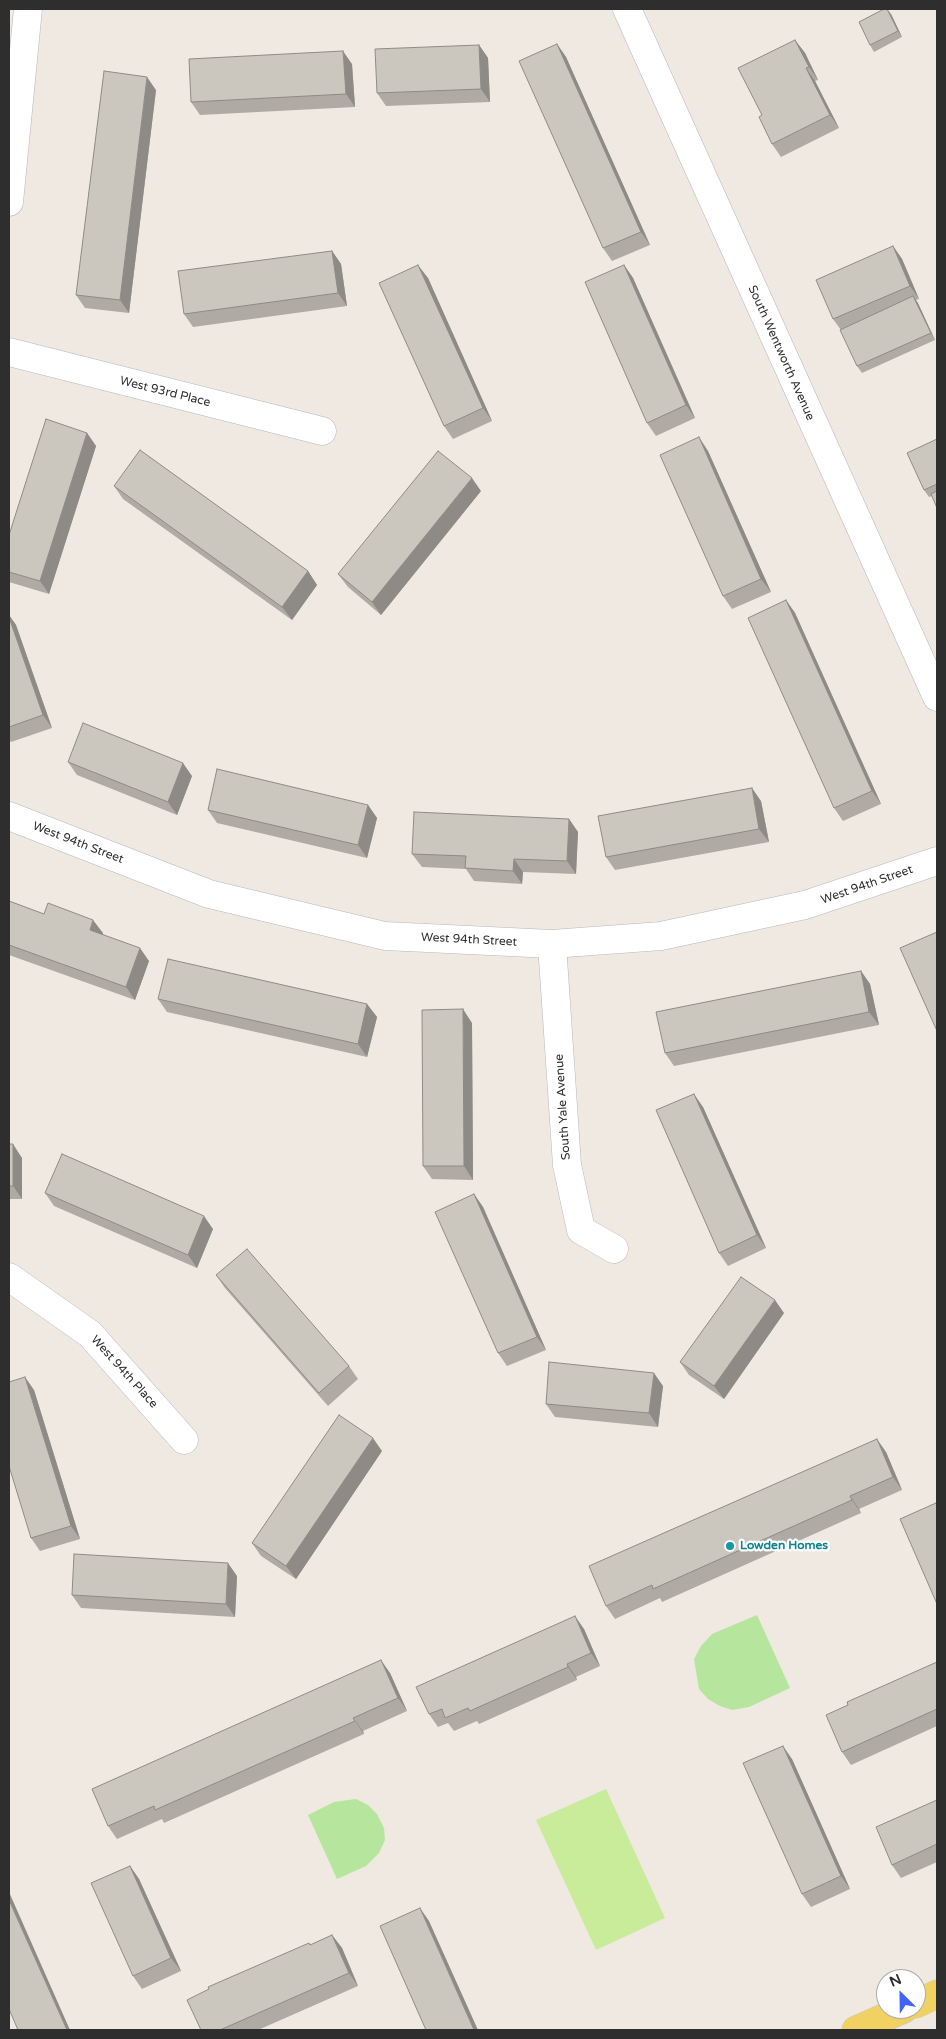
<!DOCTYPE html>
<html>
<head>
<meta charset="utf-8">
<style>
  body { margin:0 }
  #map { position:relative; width:946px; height:2039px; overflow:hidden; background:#efe9e1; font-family:"Varela Round",sans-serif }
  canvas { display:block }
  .frame { position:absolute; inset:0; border:10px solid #2e2e2e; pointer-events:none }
  .north { position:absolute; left:876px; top:1969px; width:50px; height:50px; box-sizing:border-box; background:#fff; border:1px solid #ababab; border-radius:50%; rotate:337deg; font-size:14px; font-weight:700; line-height:20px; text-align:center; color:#2e2e2e }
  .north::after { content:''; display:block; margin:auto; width:18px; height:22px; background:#4264fb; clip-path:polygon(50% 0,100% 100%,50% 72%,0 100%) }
</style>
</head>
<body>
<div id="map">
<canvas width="946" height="2039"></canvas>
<div class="frame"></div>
<div class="north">N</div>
</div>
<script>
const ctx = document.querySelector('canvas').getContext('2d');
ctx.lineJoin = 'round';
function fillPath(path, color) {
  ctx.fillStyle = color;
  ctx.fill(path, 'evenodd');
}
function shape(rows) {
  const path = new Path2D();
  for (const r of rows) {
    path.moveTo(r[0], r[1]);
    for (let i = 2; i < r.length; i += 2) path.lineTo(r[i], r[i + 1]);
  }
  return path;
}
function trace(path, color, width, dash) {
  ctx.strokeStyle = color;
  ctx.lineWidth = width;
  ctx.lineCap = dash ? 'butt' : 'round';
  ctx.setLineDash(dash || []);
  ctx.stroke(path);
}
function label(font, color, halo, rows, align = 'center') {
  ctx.font = font + ' "Varela Round",sans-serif';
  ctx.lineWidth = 4.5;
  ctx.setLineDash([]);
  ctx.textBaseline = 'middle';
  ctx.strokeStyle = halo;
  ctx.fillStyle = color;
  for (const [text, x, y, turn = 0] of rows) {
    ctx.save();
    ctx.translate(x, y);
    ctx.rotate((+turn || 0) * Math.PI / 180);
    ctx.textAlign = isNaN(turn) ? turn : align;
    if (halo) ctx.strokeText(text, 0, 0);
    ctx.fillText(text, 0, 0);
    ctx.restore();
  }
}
const green = shape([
  [757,1615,790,1688,749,1707,732,1710,720,1706,708,1699,699,1689,694,1659,701,1646,712,1634],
  [356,1799,368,1805,377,1814,384,1828,385,1840,379,1853,366,1866,337,1879,308,1815,334,1802]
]);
const pitch = shape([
  [606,1789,665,1918,596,1950,536,1820]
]);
const minor = shape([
  [627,9,937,697],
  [9,202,28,9],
  [9,352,322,431],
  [9,816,209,894,385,936,552,944,661,936,805,905,937,861],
  [552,944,567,1165,581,1230,614,1249],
  [9,1277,90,1334,184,1440]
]);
const major = shape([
  [916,2004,937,1994],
  [856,2030,904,2009]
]);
const wall = shape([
  [891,14,902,37,874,52,870,45],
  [795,40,805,53,818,80,815,81,839,128,781,157,772,144,762,115],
  [557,44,566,57,650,245,612,261,603,248],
  [479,45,488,58,490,102,386,106,377,93],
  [352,64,355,107,200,115,191,102],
  [156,90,129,313,85,308,76,295],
  [893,246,902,259,919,299,916,300,935,340,862,373,857,366,841,330,833,319],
  [332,251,341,264,347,306,193,327,184,314],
  [624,265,633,278,695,418,656,436,647,423],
  [428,278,492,421,453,439,444,426],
  [87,433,96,446,49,594,9,582,9,535],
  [937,439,937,508,932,496,929,497,924,490],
  [708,451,771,592,732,609,723,596],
  [114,486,308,571,317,585,292,620,123,499],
  [481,491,381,615,348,587,338,574],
  [786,600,795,613,881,804,843,821,834,808],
  [9,615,16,625,52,728,11,742,9,740],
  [68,762,192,776,177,815,77,775],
  [761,801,769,842,615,870,606,857],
  [368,805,377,818,367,858,217,823,208,810],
  [569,819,578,832,576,874,523,872,522,884,474,881,466,869,422,867,412,854],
  [9,901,44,914,103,933,102,934,149,961,135,1000,9,955],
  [861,971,870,984,879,1025,674,1066,665,1053],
  [158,999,367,1004,377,1017,367,1057,167,1012],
  [472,1023,473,1180,432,1179,423,1166],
  [703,1107,766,1248,728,1266,719,1253],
  [9,1144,22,1158,22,1199,9,1199],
  [45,1193,213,1229,197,1268,54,1206],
  [474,1194,483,1207,546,1350,507,1366,498,1353],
  [216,1275,349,1366,358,1379,328,1406,225,1288],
  [784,1313,724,1399,689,1375,680,1362],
  [663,1386,658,1427,555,1417,546,1404],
  [34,1390,80,1539,40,1551,31,1538],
  [382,1451,296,1579,261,1556,252,1543],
  [886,1452,902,1490,859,1509,861,1513,662,1602,660,1598,615,1619,606,1606],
  [237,1576,235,1617,81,1608,72,1595],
  [584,1629,600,1666,576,1677,577,1680,479,1724,477,1721,454,1731,448,1723,438,1727,429,1714],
  [937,1662,937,1726,851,1765,842,1752,848,1705],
  [390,1673,407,1711,363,1731,364,1734,164,1823,162,1819,117,1839,108,1826],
  [792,1759,850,1889,811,1907,802,1894],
  [937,1800,937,1862,901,1878,892,1865],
  [130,1866,139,1879,181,1971,142,1989,133,1976],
  [332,1935,342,1948,358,1986,258,2030,201,2030,309,1943,311,1945]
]);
const shadedWall = shape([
  [887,9,891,14,902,37,898,31],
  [795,40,805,53,818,80,809,67],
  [557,44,566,57,650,245,641,232],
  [479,45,488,58,490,102,481,89],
  [343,51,352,64,355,107,346,94],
  [806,68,815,81,839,128,830,115],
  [147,77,156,90,129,313,120,300],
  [893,246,902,259,919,299,910,286],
  [332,251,341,264,347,306,338,293],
  [418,265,428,278,492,421,483,408],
  [624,265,633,278,695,418,686,405],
  [913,296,918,303,935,340,931,333],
  [87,433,96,446,49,594,40,581],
  [699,437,708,451,771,592,761,579],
  [472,478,481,491,381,615,372,602],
  [308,571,317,585,292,620,282,607],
  [786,600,795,613,881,804,872,791],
  [9,615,16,625,52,728,43,715,9,617],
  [183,763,192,776,177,815,168,802],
  [752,788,761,801,769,842,759,829],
  [368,805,377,818,367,858,358,845],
  [569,819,578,832,576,874,567,861],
  [514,859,523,872,522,884,513,871],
  [93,920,103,933,99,943,90,930],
  [140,948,149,961,135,1000,126,987],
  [861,971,870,984,879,1025,869,1012],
  [367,1004,377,1017,367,1057,358,1044],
  [463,1009,472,1023,473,1180,464,1166],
  [694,1094,703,1107,766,1248,757,1235],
  [13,1144,22,1158,22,1199,13,1186],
  [474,1194,483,1207,546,1350,537,1337],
  [204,1216,213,1229,197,1268,188,1255],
  [775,1300,784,1313,724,1399,714,1386],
  [654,1373,663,1386,658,1427,649,1413],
  [25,1377,34,1390,80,1539,71,1526],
  [373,1438,382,1451,296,1579,286,1566],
  [877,1439,886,1452,902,1490,893,1477],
  [850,1496,859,1509,861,1513,852,1500],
  [228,1563,237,1576,235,1617,226,1604],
  [575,1616,584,1629,600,1666,591,1653],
  [381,1660,390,1673,407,1711,398,1698],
  [567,1664,576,1677,577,1680,568,1667],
  [353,1718,363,1731,364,1734,355,1721],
  [783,1746,792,1759,850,1889,841,1876],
  [130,1866,139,1879,181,1971,171,1958],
  [9,1892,70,2030,67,2030,9,1900],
  [420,1908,429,1921,478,2030,474,2030],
  [332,1935,342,1948,358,1986,349,1973]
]);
const building = shape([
  [884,9,887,9,898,31,870,45,859,22,884,9],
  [795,40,809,67,806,68,830,115,772,144,759,117,762,115,738,68,795,40],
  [557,44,641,232,603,248,519,61,557,44],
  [479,45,481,89,377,93,375,49,479,45],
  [343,51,346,94,191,102,189,59,343,51],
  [104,71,147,77,120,300,76,295,104,71],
  [893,246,910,286,833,319,816,280,893,246],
  [332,251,338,293,184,314,178,271,332,251],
  [418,265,483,408,444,426,379,283,418,265],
  [624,265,686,405,647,423,585,282,624,265],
  [913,296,931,333,857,366,840,330,913,296],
  [46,419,87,433,40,581,9,572,9,535,46,419],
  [699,437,761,579,723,596,660,455,699,437],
  [937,439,937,484,924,490,907,453,937,439],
  [140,450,308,571,282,607,114,486,140,450],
  [438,451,472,478,372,602,338,574,438,451],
  [937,491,937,508,931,494,937,491],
  [786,600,872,791,834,808,748,618,786,600],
  [9,617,43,715,9,727,9,617],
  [83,723,183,763,168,802,68,762,83,723],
  [217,769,368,805,358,845,208,810,217,769],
  [752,788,759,829,606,857,598,816,752,788],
  [414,812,569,819,567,861,514,859,513,871,465,868,466,856,412,854,414,812],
  [9,901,44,914,48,903,93,920,90,930,140,948,126,987,9,945,9,901],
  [937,932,937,1031,900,948,937,932],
  [168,959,367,1004,358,1044,158,999,168,959],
  [861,971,869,1012,665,1053,656,1012,861,971],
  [463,1009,464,1166,423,1166,422,1010,463,1009],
  [694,1094,757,1235,719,1253,656,1110,694,1094],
  [9,1144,13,1144,13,1186,9,1186,9,1144],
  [62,1154,204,1216,188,1255,45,1193,62,1154],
  [474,1194,537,1337,498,1353,435,1212,474,1194],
  [247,1249,349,1366,319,1393,216,1275,247,1249],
  [741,1277,775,1300,714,1386,680,1362,741,1277],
  [549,1362,654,1373,649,1413,546,1404,549,1362],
  [25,1377,71,1526,31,1538,9,1466,9,1382,25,1377],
  [339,1415,373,1438,286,1566,252,1543,339,1415],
  [877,1439,893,1477,850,1496,852,1500,653,1589,652,1585,606,1606,589,1566,877,1439],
  [936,1503,937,1506,937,1604,900,1519,936,1503],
  [74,1554,228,1563,226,1604,72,1595,74,1554],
  [575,1616,591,1653,567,1664,568,1667,470,1711,468,1708,445,1718,442,1709,429,1714,416,1687,575,1616],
  [381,1660,398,1698,353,1718,355,1721,155,1810,154,1806,108,1826,92,1789,381,1660],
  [937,1662,937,1709,842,1752,826,1715,848,1705,847,1702,937,1662],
  [783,1746,841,1876,802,1894,743,1763,783,1746],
  [937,1800,937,1844,892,1865,876,1827,937,1800],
  [130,1866,171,1958,133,1976,91,1883,130,1866],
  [9,1900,67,2030,18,2030,9,2009,9,1900],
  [420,1908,474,2030,426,2030,380,1926,420,1908],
  [332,1935,349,1973,220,2030,201,2030,187,2000,209,1989,208,1987,309,1943,310,1945,332,1935]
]);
const markers = [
  [730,1546,5,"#0f9aa8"]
];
const streetNames = [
  ["South Wentworth Avenue",781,353,66],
  ["West 93rd Place",165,392,14],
  ["West 94th Street",78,843,21],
  ["West 94th Street",867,885,-19],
  ["West 94th Street",469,940,3],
  ["South Yale Avenue",563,1107,-94],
  ["West 94th Place",124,1372,48]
];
const cultureNames = [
  ["Lowden Homes",740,1546]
];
fillPath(green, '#b6e59e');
fillPath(pitch, '#c9ec9a');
trace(minor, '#b4b7c1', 29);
trace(major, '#c9c9c9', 29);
trace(minor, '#fff', 28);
trace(major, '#f2d163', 28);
fillPath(wall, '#afaba4');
fillPath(shadedWall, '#8e8b86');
fillPath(building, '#cbc7bf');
trace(building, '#8e8b86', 1);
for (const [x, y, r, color] of markers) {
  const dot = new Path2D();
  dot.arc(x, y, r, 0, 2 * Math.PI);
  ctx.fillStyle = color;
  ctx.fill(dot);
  trace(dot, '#fff', 2);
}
label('12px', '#2e2e2e', '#fff', streetNames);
label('bold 12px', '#0d838f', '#fff', cultureNames, 'left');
</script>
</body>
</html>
